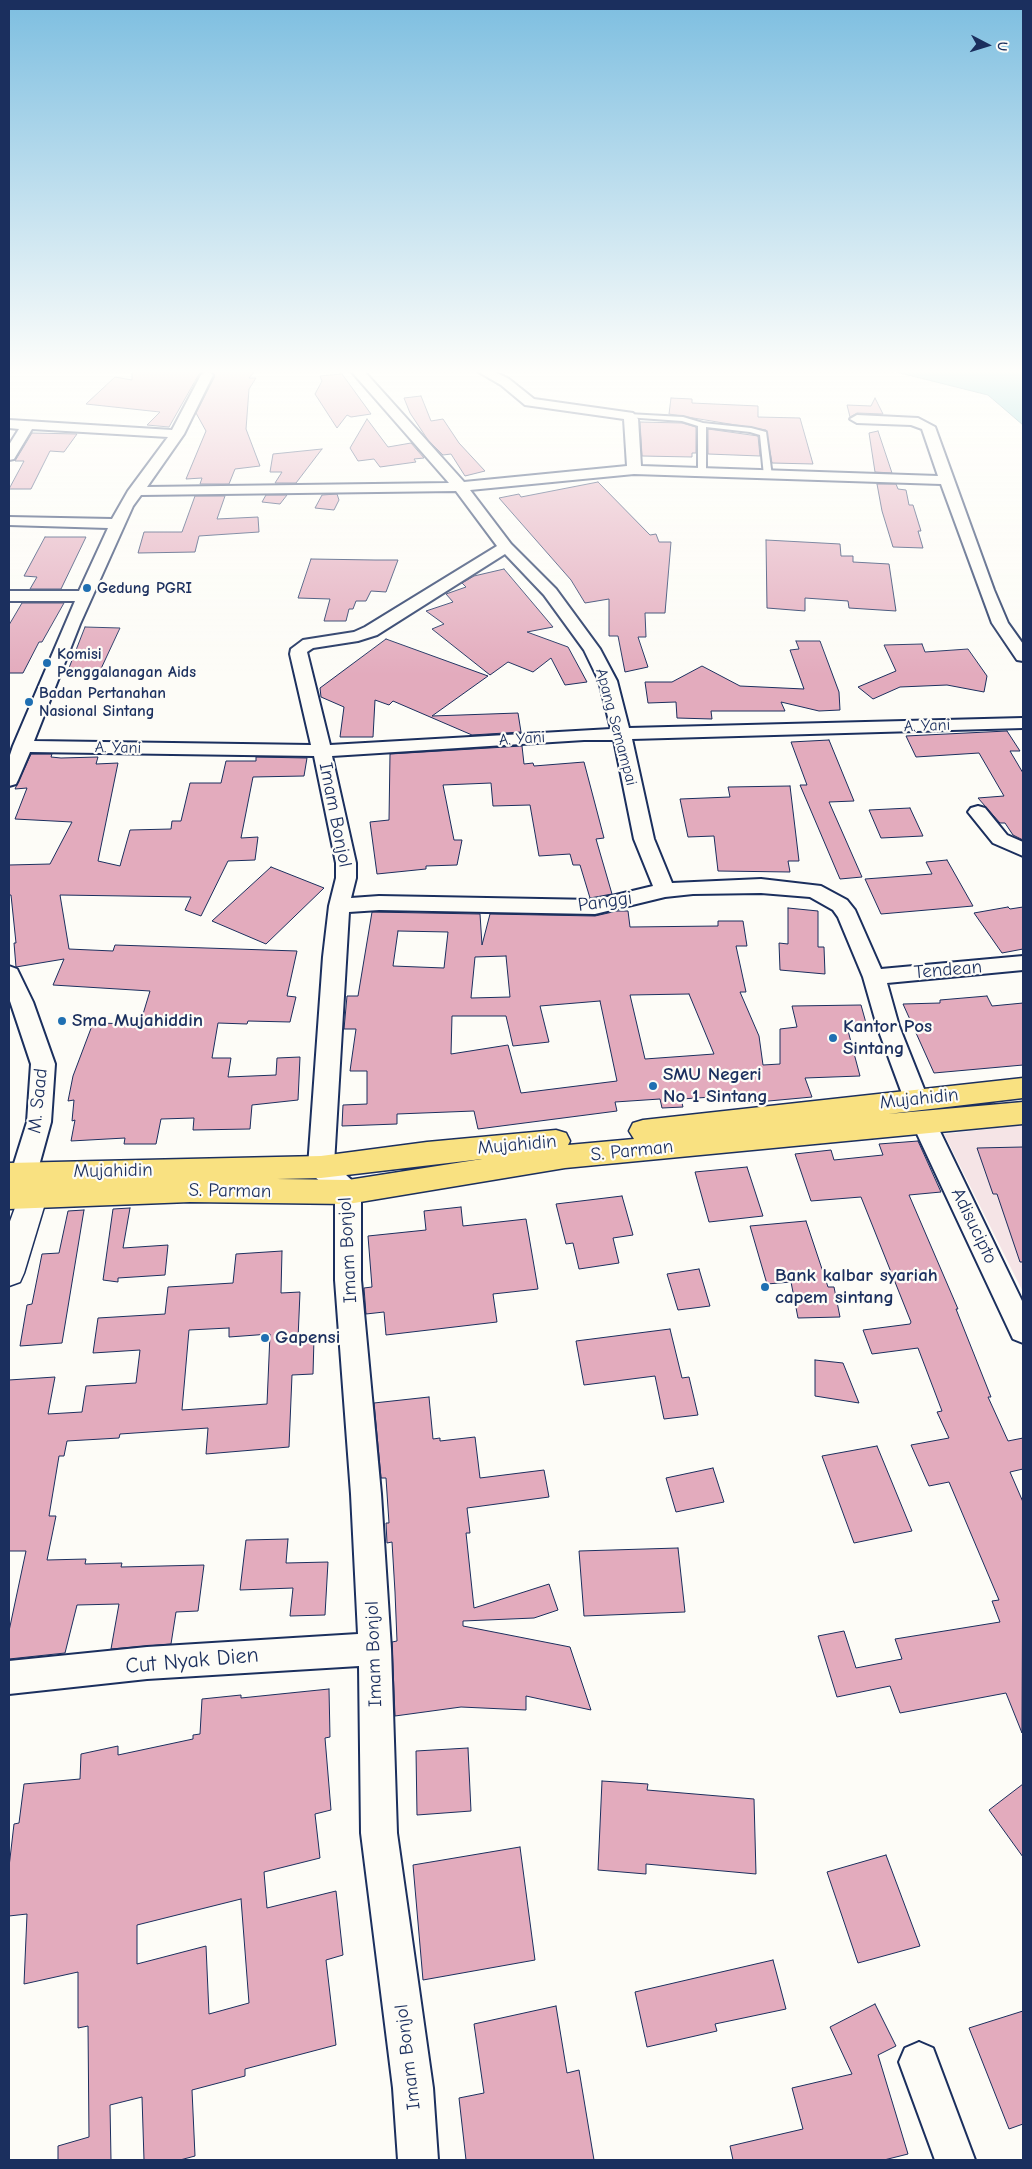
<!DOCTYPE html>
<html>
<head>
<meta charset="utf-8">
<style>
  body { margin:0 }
  #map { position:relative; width:1032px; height:2169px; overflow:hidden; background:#fdfcf7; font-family:"Comic Neue",sans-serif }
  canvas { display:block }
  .frame { position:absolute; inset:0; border:10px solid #1b2f5e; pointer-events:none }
  .north { position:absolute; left:962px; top:20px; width:50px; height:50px; -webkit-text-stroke:4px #fdfcf7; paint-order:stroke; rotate:95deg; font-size:14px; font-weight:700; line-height:20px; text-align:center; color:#1b2f5e }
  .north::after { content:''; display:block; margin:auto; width:18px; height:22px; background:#1b2f5e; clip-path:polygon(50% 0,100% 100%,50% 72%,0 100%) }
</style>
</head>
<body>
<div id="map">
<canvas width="1032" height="2169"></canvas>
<div class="frame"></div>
<div class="north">U</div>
</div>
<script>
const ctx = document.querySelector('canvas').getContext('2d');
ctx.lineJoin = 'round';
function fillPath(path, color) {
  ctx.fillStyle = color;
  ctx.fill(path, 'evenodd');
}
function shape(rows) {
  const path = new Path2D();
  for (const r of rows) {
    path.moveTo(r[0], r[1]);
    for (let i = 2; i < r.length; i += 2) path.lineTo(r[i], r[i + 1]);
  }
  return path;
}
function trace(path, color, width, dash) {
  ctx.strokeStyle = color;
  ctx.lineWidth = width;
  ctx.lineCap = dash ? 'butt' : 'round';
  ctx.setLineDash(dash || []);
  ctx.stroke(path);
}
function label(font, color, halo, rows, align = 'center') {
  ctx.font = font + ' "Comic Neue",sans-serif';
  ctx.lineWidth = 4.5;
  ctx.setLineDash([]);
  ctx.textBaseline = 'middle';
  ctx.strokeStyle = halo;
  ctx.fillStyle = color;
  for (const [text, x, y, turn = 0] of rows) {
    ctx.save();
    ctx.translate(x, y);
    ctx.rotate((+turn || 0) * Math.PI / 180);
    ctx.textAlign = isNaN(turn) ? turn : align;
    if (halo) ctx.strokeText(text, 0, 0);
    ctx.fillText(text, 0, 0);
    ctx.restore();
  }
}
const built = shape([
  [1023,1125,1023,1292,944,1134]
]);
const water = shape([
  [892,371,1023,371,1023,425,988,395,892,371]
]);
const building = shape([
  [132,371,204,371,199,374,169,427,147,425,160,412,86,404,115,377,132,380,132,371],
  [210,371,255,371,249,378,256,378,249,389,246,429,260,466,235,469,229,484,200,484,202,478,186,479,206,431,196,413,215,376,210,371],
  [342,374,371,414,351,417,347,415,337,428,315,394,322,381,320,376,342,374],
  [421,396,431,421,443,419,459,443,485,471,465,476,451,454,443,455,428,440,410,413,404,398,421,396],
  [671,398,692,399,692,403,758,406,758,417,800,418,813,464,772,463,766,430,669,414,671,398],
  [875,398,883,414,857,413,850,417,847,405,871,406,875,398],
  [367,419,388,447,411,443,424,458,414,459,416,462,380,467,374,459,358,461,350,448,367,419],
  [640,422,682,423,696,427,696,453,692,453,692,457,642,456,640,422],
  [708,429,758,436,760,456,708,454,708,429],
  [878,431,892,473,875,472,869,433,878,431],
  [32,433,77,434,64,452,50,451,31,489,9,489,24,461,15,461,32,433],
  [322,449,296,483,275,483,282,472,270,472,273,454,322,449],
  [598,482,650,535,656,534,659,542,671,542,665,613,645,613,646,637,638,637,648,667,625,672,618,636,609,636,609,599,585,603,571,580,499,498,519,494,521,497,598,482],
  [877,484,896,484,898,489,906,490,909,505,913,505,921,531,918,531,923,548,893,547,882,511,877,484],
  [337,494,339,500,334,510,315,508,322,495,337,494],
  [266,495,287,495,280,504,262,502,266,495],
  [195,496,225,496,217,519,258,517,259,532,199,536,195,552,138,553,144,532,182,532,195,496],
  [45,537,86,537,61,589,30,589,37,577,24,576,45,537],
  [766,540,840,544,841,556,853,556,853,562,889,564,896,611,849,608,848,601,805,598,805,611,767,608,766,540],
  [311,559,375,560,398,560,386,592,371,591,366,601,356,601,353,609,349,609,346,621,324,621,330,599,298,598,311,559],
  [504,569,553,627,527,632,568,647,587,682,565,685,551,658,533,672,508,662,490,675,432,629,444,624,426,611,453,602,446,594,466,587,462,583,474,576,504,569],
  [22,603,64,603,42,642,39,642,23,673,9,673,9,625,22,603],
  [85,627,120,628,99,673,67,673,85,627],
  [386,639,488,676,432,716,518,713,521,732,472,735,393,701,389,705,375,700,373,737,340,737,344,707,321,697,320,688,386,639],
  [796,641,820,641,839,692,840,710,819,711,781,702,785,711,711,711,712,719,677,718,676,702,648,703,645,682,672,682,702,666,740,686,804,689,790,650,799,649,796,641],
  [922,644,925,652,968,649,987,676,984,692,947,685,900,687,873,699,858,687,896,671,884,645,922,644],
  [1007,731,1020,751,1010,751,1023,773,1023,840,1013,835,1005,823,1000,823,978,798,1004,796,979,753,916,757,906,736,1007,731],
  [829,740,854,801,829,802,862,877,840,879,800,785,807,785,791,742,829,740],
  [522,746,524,764,533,763,534,766,584,762,604,838,596,839,612,894,590,898,580,865,573,865,570,854,539,856,530,805,493,806,491,783,443,785,454,840,462,840,457,865,426,866,426,869,377,874,370,822,389,820,390,754,522,746],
  [31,754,52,754,51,757,61,758,98,757,96,764,118,763,98,861,120,866,130,830,171,829,172,821,181,821,190,783,221,783,226,761,256,761,256,757,307,758,304,776,253,777,241,838,258,837,255,860,228,861,201,916,185,910,191,897,60,895,69,949,113,951,115,945,297,951,287,996,296,997,290,1022,248,1021,247,1024,218,1023,212,1058,231,1058,228,1077,276,1075,277,1058,300,1057,298,1100,252,1105,250,1129,193,1130,194,1118,161,1119,156,1144,124,1144,125,1138,71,1141,75,1120,72,1121,74,1100,68,1101,73,1076,93,1023,140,1024,150,991,53,985,64,959,16,967,14,943,16,943,11,895,9,895,9,865,50,864,72,822,15,819,27,788,15,789,31,754],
  [790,786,799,861,788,861,790,872,718,871,714,836,688,837,680,799,730,797,728,787,790,786],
  [910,808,923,836,881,838,869,810,910,808],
  [947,860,973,906,881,914,865,879,932,874,926,862,947,860],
  [271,867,324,888,266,944,212,921,271,867],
  [1008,907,1010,909,1023,907,1023,949,1002,953,974,913,1008,907],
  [788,908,818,911,818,947,824,947,825,974,780,970,779,943,788,944,788,908],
  [617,911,628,911,630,927,718,926,718,921,743,921,747,946,736,946,746,992,740,992,759,1036,763,1065,780,1064,780,1029,797,1027,792,1006,861,1005,866,1023,846,1023,860,1076,805,1078,812,1097,747,1103,744,1095,681,1099,683,1107,662,1108,660,1099,615,1102,617,1111,478,1129,474,1111,397,1114,397,1124,342,1126,343,1105,367,1104,367,1071,350,1071,356,1029,344,1029,347,996,358,996,372,912,480,914,482,945,490,914,595,916,617,911],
  [398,931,448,932,444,968,393,966,398,931],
  [506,956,510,997,471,998,475,957,506,956],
  [689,994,714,1054,645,1059,630,995,689,994],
  [600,1001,617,1081,521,1093,508,1045,451,1054,452,1016,506,1016,513,1046,549,1042,540,1006,600,1001],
  [987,996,992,1006,1023,1003,1023,1065,934,1073,903,1004,940,1003,940,1000,987,996],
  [918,1141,941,1192,909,1195,958,1309,956,1309,991,1397,988,1397,1008,1441,1023,1438,1023,1469,1010,1472,1023,1502,1022,1733,1006,1693,900,1713,890,1686,837,1697,818,1636,844,1631,856,1668,902,1659,895,1639,1000,1622,992,1601,999,1600,949,1482,929,1486,911,1445,949,1438,937,1412,942,1411,918,1348,872,1354,863,1330,910,1324,911,1322,861,1197,811,1201,795,1154,831,1150,834,1160,883,1155,879,1144,918,1141],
  [1023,1147,1023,1262,1020,1262,997,1194,993,1194,977,1148,1023,1147],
  [747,1167,763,1216,709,1222,695,1172,747,1167],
  [622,1196,633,1235,613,1238,619,1263,579,1269,573,1243,566,1244,556,1204,622,1196],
  [461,1207,463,1226,526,1219,538,1289,493,1294,497,1322,386,1335,384,1312,366,1314,364,1288,372,1287,368,1236,426,1230,424,1211,461,1207],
  [130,1208,123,1248,168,1245,165,1275,118,1278,118,1282,103,1280,113,1209,130,1208],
  [84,1210,62,1343,20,1346,27,1305,32,1304,42,1254,59,1253,68,1211,84,1210],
  [806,1221,828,1287,834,1287,840,1317,798,1318,791,1282,767,1284,750,1226,806,1221],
  [282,1251,281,1293,300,1292,298,1339,314,1338,313,1374,292,1375,289,1447,206,1454,208,1428,120,1434,119,1438,67,1441,64,1456,59,1456,49,1516,56,1516,47,1560,86,1559,85,1564,122,1563,121,1567,204,1565,198,1611,176,1612,171,1644,111,1649,119,1604,77,1605,65,1653,9,1659,9,1631,26,1551,9,1551,9,1380,55,1377,48,1414,82,1412,86,1386,136,1383,140,1350,93,1353,98,1318,165,1314,168,1287,233,1283,236,1254,282,1251],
  [229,1328,229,1337,270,1334,267,1404,182,1410,189,1330,229,1328],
  [699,1269,710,1306,678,1310,667,1274,699,1269],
  [670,1329,682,1378,689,1377,698,1415,664,1419,655,1376,584,1385,576,1341,670,1329],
  [815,1360,843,1363,859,1403,815,1396,815,1360],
  [429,1397,433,1439,440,1438,440,1441,475,1437,480,1478,544,1470,549,1497,467,1508,470,1533,466,1533,474,1608,549,1584,558,1610,534,1618,463,1621,463,1626,570,1647,591,1710,526,1696,526,1710,461,1707,395,1716,392,1642,397,1641,395,1592,392,1542,387,1543,386,1523,389,1523,386,1478,381,1478,374,1403,429,1397],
  [877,1446,912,1531,854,1543,822,1456,877,1446],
  [713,1468,724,1502,676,1512,666,1478,713,1468],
  [288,1539,286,1563,328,1562,325,1615,290,1616,293,1588,240,1590,246,1540,288,1539],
  [678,1548,685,1612,584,1616,579,1551,678,1548],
  [329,1689,330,1737,325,1738,331,1810,315,1814,320,1858,264,1872,267,1908,336,1891,343,1955,326,1960,336,2045,245,2069,245,2076,192,2090,195,2156,180,2160,144,2160,142,2097,110,2105,111,2160,58,2160,58,2146,89,2137,88,2026,78,2028,78,1972,24,1984,27,1914,9,1916,9,1867,14,1824,19,1823,24,1784,80,1779,81,1754,118,1746,118,1755,193,1739,193,1735,200,1734,202,1699,241,1695,241,1698,329,1689],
  [241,1899,249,2003,209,2014,206,1946,137,1964,137,1925,241,1899],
  [468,1748,471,1811,417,1815,416,1751,468,1748],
  [602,1781,648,1784,647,1790,754,1799,756,1874,646,1864,646,1874,598,1870,602,1781],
  [1023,1784,1023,1857,989,1810,1023,1784],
  [520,1847,535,1960,423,1980,413,1865,520,1847],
  [886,1855,920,1946,858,1963,827,1872,886,1855],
  [773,1960,786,2009,715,2024,717,2031,647,2047,635,1992,773,1960],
  [875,2004,896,2046,878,2055,908,2154,884,2160,733,2160,730,2146,803,2129,792,2088,852,2074,830,2027,875,2004],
  [556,2006,567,2073,579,2070,594,2160,466,2160,459,2098,484,2093,474,2024,556,2006],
  [1023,2011,1023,2124,1009,2129,969,2028,1023,2011]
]);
const service = shape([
  [628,414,683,417,703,423,751,428,766,432,772,476,768,478,764,476,760,435,750,432,706,427,706,473,702,475,698,473,698,426,682,421,626,417,625,416,628,414]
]);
const minor = shape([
  [207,371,213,375,184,434,147,487,449,483,351,371,364,371,464,482,627,466,624,419,525,405,501,385,477,371,493,371,509,379,534,399,633,413,638,419,641,466,938,476,922,429,911,425,857,423,850,419,857,415,918,418,935,427,994,590,1008,623,1023,644,1023,661,1017,660,992,623,941,484,634,474,470,490,511,544,556,589,600,649,617,681,629,728,1023,718,1023,728,632,739,654,839,672,883,761,879,821,886,847,900,855,910,881,969,1023,956,1023,970,887,983,899,1026,928,1099,924,1105,916,1108,908,1105,904,1099,877,1026,863,977,838,917,833,910,810,897,761,893,693,894,665,897,595,914,379,910,349,912,334,1164,357,1185,361,1192,361,1280,381,1494,391,1649,397,1833,433,2088,438,2160,398,2160,393,2088,361,1833,359,1666,147,1679,9,1694,9,1661,147,1647,358,1634,351,1494,335,1280,335,1196,312,1174,308,1167,323,957,329,906,336,878,336,863,314,756,30,752,18,780,16,784,9,786,9,758,13,746,75,601,9,601,9,591,79,591,108,528,9,525,9,517,112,519,128,491,168,437,32,429,14,459,9,460,9,445,19,429,9,428,9,420,172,430,201,375,207,371],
  [456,491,497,546,365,627,354,632,303,640,291,649,290,654,311,745,34,741,80,624,133,506,141,495,456,491],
  [505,554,544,595,584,650,599,681,611,729,330,745,307,652,313,648,358,641,377,635,505,554],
  [584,740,614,740,634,839,653,886,595,900,379,896,351,898,356,878,356,863,332,756,584,740],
  [978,806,985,808,1007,835,1023,842,1023,856,993,843,968,812,971,808,978,806],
  [9,966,17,969,33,1002,55,1064,51,1122,37,1173,33,1180,24,1183,15,1180,11,1173,27,1122,31,1064,9,998,9,966],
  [923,1112,932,1114,935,1121,1023,1303,1023,1343,1013,1339,911,1121,914,1114,923,1112],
  [919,2042,933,2048,975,2160,935,2160,899,2062,905,2048,919,2042]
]);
const tertiary = shape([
  [32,1185,42,1189,47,1197,24,1273,20,1282,9,1286,9,1224,22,1189,32,1185]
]);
const primary = shape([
  [1023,1078,1023,1098,888,1114,1023,1102,1023,1124,565,1168,348,1204,190,1202,9,1209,9,1163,321,1156,427,1142,556,1130,566,1133,570,1141,568,1145,634,1139,629,1131,633,1123,643,1120,1023,1078],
  [482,1159,348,1180,277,1179,321,1178,482,1159]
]);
const markers = [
  [87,588,5,"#1f6fb2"],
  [47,663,5,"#1f6fb2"],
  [29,702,5,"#1f6fb2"],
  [62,1021,5,"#1f6fb2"],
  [833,1038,5,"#1f6fb2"],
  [653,1086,5,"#1f6fb2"],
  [765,1287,5,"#1f6fb2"],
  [265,1338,5,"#1f6fb2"]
];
const farPoinames = [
  ["Gedung PGRI",97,588],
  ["Komisi",57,654],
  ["Penggalanagan Aids",57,672],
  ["Badan Pertanahan",39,693],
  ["Nasional Sintang",39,711]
];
const farStreetnames = [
  ["A. Yani",927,726,-2],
  ["Apang Semampai",616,727,75],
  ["A. Yani",522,739,-4],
  ["A. Yani",118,748,1]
];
const streetNames = [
  ["Imam Bonjol",335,815,79],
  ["Panggi",605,902,-8],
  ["Tendean",948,970,-5],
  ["Mujahidin",919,1099,-6],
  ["M. Saad",38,1101,-84],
  ["Mujahidin",517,1145,-5],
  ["S. Parman",632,1151,-6],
  ["Mujahidin",113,1171,-1],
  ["S. Parman",230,1191,1],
  ["Adisucipto",974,1226,64],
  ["Imam Bonjol",348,1250,-93],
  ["Imam Bonjol",374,1654,-92],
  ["Imam Bonjol",408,2057,-97]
];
const poiNames = [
  ["Sma Mujahiddin",72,1021],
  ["Kantor Pos",843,1027],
  ["Sintang",843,1049],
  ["SMU Negeri",663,1075],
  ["No 1 Sintang",663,1097],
  ["Bank kalbar syariah",775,1276],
  ["capem sintang",775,1298],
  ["Gapensi",275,1338]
];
const nearStreetnames = [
  ["Cut Nyak Dien",192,1661,-5]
];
fillPath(built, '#f5e4e6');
fillPath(water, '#7ccdd3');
trace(water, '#558ea4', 1);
fillPath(building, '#e3abbd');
trace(building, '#1b2f5e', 1);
trace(service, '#1b2f5e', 4);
trace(minor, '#1b2f5e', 4);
trace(tertiary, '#1b2f5e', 3);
trace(primary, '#1b2f5e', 3);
fillPath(service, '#fdfcf7');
fillPath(minor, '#fdfcf7');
fillPath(tertiary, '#fdfcf7');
fillPath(primary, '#f9e181');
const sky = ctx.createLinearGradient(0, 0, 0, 675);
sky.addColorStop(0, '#7dbee0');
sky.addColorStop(0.55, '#fefefb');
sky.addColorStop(1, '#fefefb00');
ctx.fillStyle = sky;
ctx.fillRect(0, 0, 1032, 675);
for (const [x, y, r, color] of markers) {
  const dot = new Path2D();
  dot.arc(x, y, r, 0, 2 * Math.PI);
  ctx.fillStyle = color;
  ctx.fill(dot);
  trace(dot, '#fdfcf7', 2);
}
label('bold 16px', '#1b2f5e', '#fdfcf7', farPoinames, 'left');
label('16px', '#1b2f5e', '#fdfcf7', farStreetnames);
label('19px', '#1b2f5e', '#fdfcf7', streetNames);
label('bold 19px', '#1b2f5e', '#fdfcf7', poiNames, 'left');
label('22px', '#1b2f5e', '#fdfcf7', nearStreetnames);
</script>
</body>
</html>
